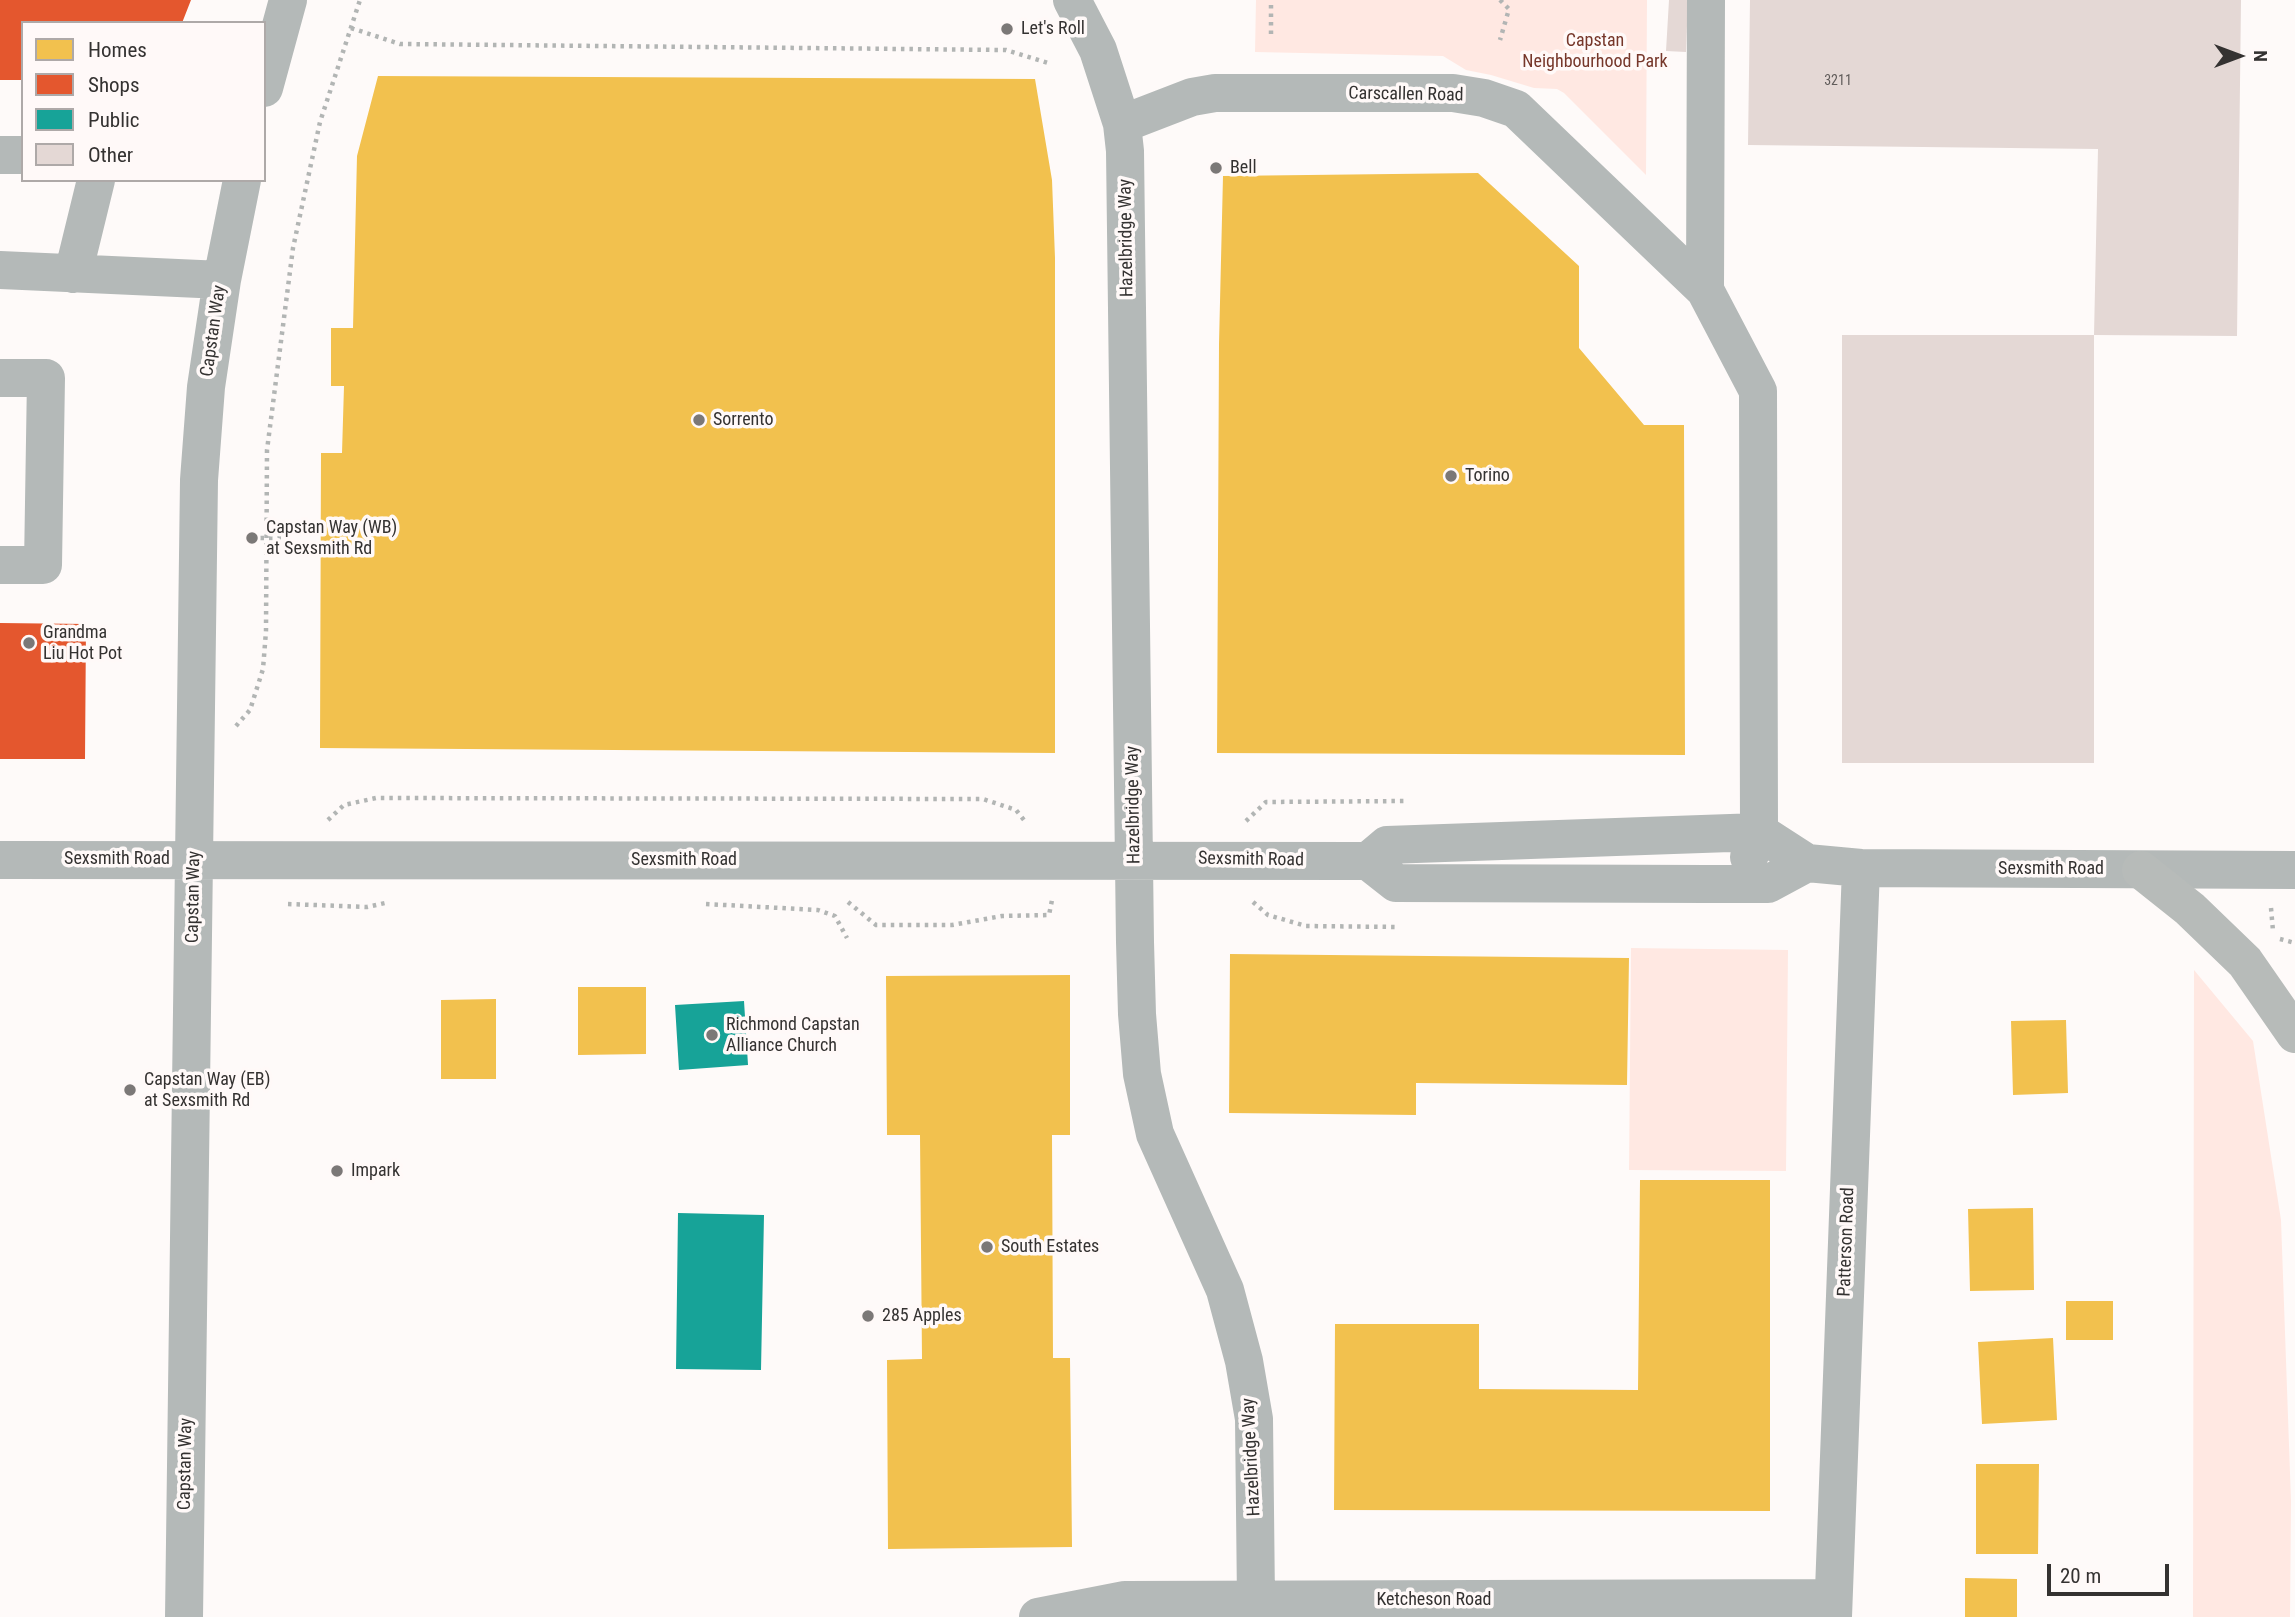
<!DOCTYPE html>
<html>
<head>
<meta charset="utf-8">
<style>
  body { margin:0 }
  #map { position:relative; width:2295px; height:1617px; overflow:hidden; background:#fefaf9; font-family:"Roboto Condensed",sans-serif }
  canvas { display:block }
  .legend { position:absolute; left:21px; top:21px; width:245px; height:161px; box-sizing:border-box; background:#fff9f8; border:2px solid #aea9a8; margin:0; padding:9px 12px; list-style:none; font-size:21px; color:#343231 }
  .legend li { display:flex; align-items:center; gap:14px; height:35px }
  .legend b { width:35px; border:2px solid #aea9a8 }
  .north { position:absolute; left:2204px; top:21px; width:70px; height:70px; -webkit-text-stroke:5px #fff9f8; paint-order:stroke; rotate:90deg; font-size:19px; font-weight:700; line-height:28px; text-align:center; color:#343231 }
  .north::after { content:''; display:block; margin:auto; width:24px; height:32px; background:#343231; clip-path:polygon(50% 0,100% 100%,50% 72%,0 100%) }
  .scale { position:absolute; left:2047px; top:1564px; width:122px; height:32px; box-sizing:border-box; border:4px solid #343231; border-top:0; padding-left:9px; font-size:21px; line-height:24px; white-space:nowrap; color:#343231; -webkit-text-stroke:5px #fff9f8; paint-order:stroke }
</style>
</head>
<body>
<div id="map">
<canvas width="2295" height="1617"></canvas>
<ul class="legend">
<li><b style="height:19px;background:#f2c14e"></b>Homes</li>
<li><b style="height:19px;background:#e4572e"></b>Shops</li>
<li><b style="height:19px;background:#17a398"></b>Public</li>
<li><b style="height:19px;background:#e4d8d5"></b>Other</li>
</ul>
<div class="north">N</div>
<div class="scale">20 m</div>
</div>
<script>
const ctx = document.querySelector('canvas').getContext('2d');
ctx.lineJoin = 'round';
function fillPath(path, color) {
  ctx.fillStyle = color;
  ctx.fill(path, 'evenodd');
}
function shape(rows) {
  const path = new Path2D();
  for (const r of rows) {
    path.moveTo(r[0], r[1]);
    for (let i = 2; i < r.length; i += 2) path.lineTo(r[i], r[i + 1]);
  }
  return path;
}
function trace(path, color, width, dash) {
  ctx.strokeStyle = color;
  ctx.lineWidth = width;
  ctx.lineCap = dash ? 'butt' : 'round';
  ctx.setLineDash(dash || []);
  ctx.stroke(path);
}
function label(font, color, halo, rows, align = 'center') {
  ctx.font = font + ' "Roboto Condensed",sans-serif';
  ctx.lineWidth = 7;
  ctx.setLineDash([]);
  ctx.textBaseline = 'middle';
  ctx.strokeStyle = halo;
  ctx.fillStyle = color;
  for (const [text, x, y, turn = 0] of rows) {
    ctx.save();
    ctx.translate(x, y);
    ctx.rotate((+turn || 0) * Math.PI / 180);
    ctx.textAlign = isNaN(turn) ? turn : align;
    if (halo) ctx.strokeText(text, 0, 0);
    ctx.fillText(text, 0, 0);
    ctx.restore();
  }
}
const green = shape([
  [1256,0,1647,0,1646,175,1564,93,1557,89,1534,88,1491,75,1466,70,1443,56,1255,52],
  [1631,948,1788,950,1786,1171,1629,1170],
  [2194,970,2253,1041,2281,1220,2291,1501,2290,1617,2193,1617]
]);
const homes = shape([
  [378,76,1035,79,1052,180,1055,258,1055,753,320,748,321,453,342,453,344,386,331,386,331,328,353,328,357,156],
  [1478,173,1579,266,1579,348,1644,425,1684,425,1685,755,1217,753,1219,344,1223,176],
  [1230,954,1629,958,1627,1085,1416,1083,1416,1115,1229,1113],
  [1070,975,1070,1135,1052,1135,1053,1358,1070,1358,1072,1547,888,1549,887,1360,922,1359,920,1135,887,1135,886,976],
  [578,987,646,987,646,1054,578,1055],
  [496,999,496,1079,441,1079,441,1000],
  [2066,1020,2068,1093,2013,1095,2011,1021],
  [1640,1180,1770,1180,1770,1511,1334,1510,1335,1324,1479,1324,1479,1389,1638,1390],
  [2033,1208,2034,1290,1970,1291,1968,1209],
  [2066,1301,2113,1301,2113,1340,2066,1340],
  [2053,1338,2057,1420,1982,1424,1978,1342],
  [1976,1464,2039,1464,2038,1554,1976,1554],
  [1965,1578,2017,1579,2017,1617,1965,1617]
]);
const shops = shape([
  [0,0,191,0,182,23,23,23,23,80,0,80],
  [0,623,86,624,85,759,0,759]
]);
const public = shape([
  [744,1001,748,1065,679,1070,675,1005],
  [678,1213,764,1215,761,1370,676,1369]
]);
const building = shape([
  [1669,0,1688,0,1686,52,1666,51],
  [1750,0,2241,0,2237,336,2094,335,2098,149,1748,145],
  [1842,335,2094,335,2094,763,1842,763]
]);
const path = shape([
  [1500,0,1509,9,1500,40],
  [351,28,400,44,1006,50,1048,63],
  [1271,34,1271,0],
  [252,538,283,538],
  [236,726,250,710,263,669,266,631,267,450,293,248,320,122,360,0],
  [328,820,344,805,376,798,983,799,1016,810,1024,820],
  [1246,821,1266,802,1408,801],
  [848,902,876,925,952,925,1002,916,1049,915,1052,900],
  [1253,902,1268,915,1306,926,1399,927],
  [288,904,367,907,385,903],
  [706,904,818,910,835,916,847,938],
  [2271,908,2273,931],
  [2280,939,2295,943]
]);
const minor = shape([
  [1072,0,1098,50,1122,124,1125,151,1135,942,1137,1014,1142,1074,1155,1134,1225,1290,1244,1361,1254,1419,1256,1601],
  [1706,0,1705,290,1758,391,1759,832,1749,857],
  [264,88,288,0],
  [1122,124,1192,97,1215,93,1453,93,1484,98,1516,109,1705,290],
  [0,155,23,155],
  [0,270,222,280],
  [73,274,96,180],
  [0,378,46,378,43,565,0,565],
  [0,860,1368,861,1396,883,1707,884,1768,884,1807,863],
  [1368,861,1387,845,1759,832,1807,863,1861,868,2295,870],
  [184,1617,199,480,206,387,222,280,242,180],
  [1038,1617,1125,1600,1833,1598],
  [1833,1617,1861,868]
]);
const major = shape([
  [2141,870,2190,909,2245,962,2295,1034]
]);
const markers = [
  [1007,29,7,"#7b7877"],
  [1216,168,7,"#7b7877"],
  [699,420,7,"#7b7877"],
  [1451,476,7,"#7b7877"],
  [252,538,7,"#7b7877"],
  [29,643,7,"#7b7877"],
  [712,1035,7,"#7b7877"],
  [130,1090,7,"#7b7877"],
  [337,1171,7,"#7b7877"],
  [987,1247,7,"#7b7877"],
  [868,1316,7,"#7b7877"]
];
const numberNames = [
  ["3211",1838,81]
];
const poiNames = [
  ["Let's Roll",1021,29],
  ["Bell",1230,168],
  ["Sorrento",713,420],
  ["Torino",1465,476],
  ["Capstan Way (WB)",266,528],
  ["at Sexsmith Rd",266,549],
  ["Grandma",43,633],
  ["Liu Hot Pot",43,654],
  ["Richmond Capstan",726,1025],
  ["Alliance Church",726,1046],
  ["Capstan Way (EB)",144,1080],
  ["at Sexsmith Rd",144,1101],
  ["Impark",351,1171],
  ["South Estates",1001,1247],
  ["285 Apples",882,1316]
];
const parkNames = [
  ["Capstan",1595,41],
  ["Neighbourhood Park",1595,62]
];
const streetNames = [
  ["Carscallen Road",1406,95,1],
  ["Hazelbridge Way",1127,238,-91],
  ["Capstan Way",214,331,-82],
  ["Hazelbridge Way",1134,805,-91],
  ["Sexsmith Road",117,859],
  ["Sexsmith Road",684,860],
  ["Sexsmith Road",1251,860,1],
  ["Sexsmith Road",2051,869],
  ["Capstan Way",194,897,-89],
  ["Patterson Road",1847,1242,-88],
  ["Hazelbridge Way",1252,1457,-93],
  ["Capstan Way",186,1464,-89],
  ["Ketcheson Road",1434,1600]
];
fillPath(green, '#ffe8e2');
fillPath(homes, '#f2c14e');
fillPath(shops, '#e4572e');
fillPath(public, '#17a398');
fillPath(building, '#e4d8d5');
trace(path, '#b2b5b4', 4.5, [3.5, 5]);
trace(minor, '#b4b9b8', 38);
trace(major, '#b7bbb9', 38);
for (const [x, y, r, color] of markers) {
  const dot = new Path2D();
  dot.arc(x, y, r, 0, 2 * Math.PI);
  ctx.fillStyle = color;
  ctx.fill(dot);
  trace(dot, '#fff9f8', 2.5);
}
label('14px', '#605c5a', null, numberNames);
label('18px', '#343231', '#fff9f8', poiNames, 'left');
label('18px', '#76372a', '#fff9f8', parkNames);
label('18px', '#343231', '#fff9f8', streetNames);
</script>
</body>
</html>
